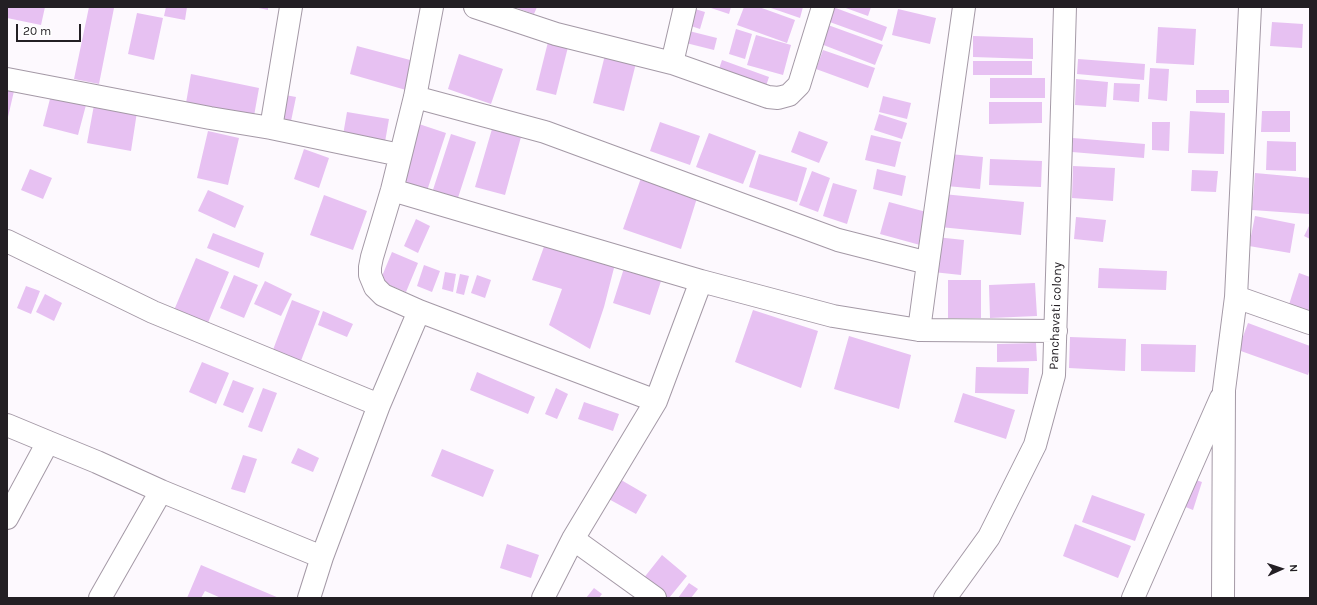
<!DOCTYPE html>
<html>
<head>
<meta charset="utf-8">
<style>
  body { margin:0 }
  #map { position:relative; width:1317px; height:605px; overflow:hidden; background:#fdf9fe; font-family:Karla,sans-serif }
  canvas { display:block }
  .frame { position:absolute; inset:0; border:8px solid #231f24; pointer-events:none }
  .north { position:absolute; left:1261px; top:549px; width:40px; height:40px; -webkit-text-stroke:3px #fff; paint-order:stroke; rotate:87deg; font-size:11px; font-weight:700; line-height:16px; text-align:center; color:#231f24 }
  .north::after { content:''; display:block; margin:auto; width:14px; height:18px; background:#231f24; clip-path:polygon(50% 0,100% 100%,50% 72%,0 100%) }
  .scale { position:absolute; left:16px; top:24px; width:65px; height:18px; box-sizing:border-box; border:2px solid #231f24; border-top:0; padding-left:5px; font-size:12px; line-height:14px; white-space:nowrap; color:#231f24; -webkit-text-stroke:3px #fff; paint-order:stroke }
</style>
</head>
<body>
<div id="map">
<canvas width="1317" height="605"></canvas>
<div class="frame"></div>
<div class="north">N</div>
<div class="scale">20 m</div>
</div>
<script>
const ctx = document.querySelector('canvas').getContext('2d');
ctx.lineJoin = 'round';
function fillPath(path, color) {
  ctx.fillStyle = color;
  ctx.fill(path, 'evenodd');
}
function shape(rows) {
  const path = new Path2D();
  for (const r of rows) {
    path.moveTo(r[0], r[1]);
    for (let i = 2; i < r.length; i += 2) path.lineTo(r[i], r[i + 1]);
  }
  return path;
}
function trace(path, color, width, dash) {
  ctx.strokeStyle = color;
  ctx.lineWidth = width;
  ctx.lineCap = dash ? 'butt' : 'round';
  ctx.setLineDash(dash || []);
  ctx.stroke(path);
}
function label(font, color, halo, rows, align = 'center') {
  ctx.font = font + ' Karla,sans-serif';
  ctx.lineWidth = 3.5;
  ctx.setLineDash([]);
  ctx.textBaseline = 'middle';
  ctx.strokeStyle = halo;
  ctx.fillStyle = color;
  for (const [text, x, y, turn = 0] of rows) {
    ctx.save();
    ctx.translate(x, y);
    ctx.rotate((+turn || 0) * Math.PI / 180);
    ctx.textAlign = isNaN(turn) ? turn : align;
    if (halo) ctx.strokeText(text, 0, 0);
    ctx.fillText(text, 0, 0);
    ctx.restore();
  }
}
const building = shape([
  [7,7,45,7,41,25,7,18],
  [89,7,114,8,99,84,74,79],
  [166,7,187,7,185,20,164,16],
  [254,7,268,7,268,10],
  [514,7,537,7,534,14],
  [708,7,731,7,729,14],
  [744,7,759,7,795,20,787,43,737,25],
  [768,7,803,7,800,18],
  [833,7,887,27,882,41,827,21],
  [843,7,871,7,868,16],
  [695,9,705,12,700,29,691,26],
  [898,9,936,18,930,44,892,35],
  [137,13,163,18,154,60,128,54],
  [1272,22,1303,24,1302,48,1270,46],
  [828,25,883,45,875,65,821,44],
  [1158,27,1196,29,1194,65,1156,63],
  [736,29,752,34,745,59,729,54],
  [689,31,717,38,714,50,686,43],
  [756,35,791,45,783,75,747,65],
  [973,36,1033,38,1033,59,973,57],
  [549,38,569,43,556,95,536,90],
  [357,46,414,61,406,90,350,74],
  [823,50,875,68,868,88,816,69],
  [459,54,503,69,491,104,448,89],
  [605,55,636,63,624,111,593,103],
  [1078,59,1145,64,1144,80,1077,74],
  [722,60,769,77,765,89,718,72],
  [973,61,1032,61,1032,75,973,75],
  [1150,68,1169,69,1167,101,1148,99],
  [191,74,259,88,254,116,186,103],
  [990,78,1045,78,1045,98,990,98],
  [1076,79,1108,82,1106,107,1075,105],
  [1114,83,1140,84,1139,102,1113,100],
  [7,89,14,91,8,117,7,117],
  [1196,90,1229,90,1229,103,1196,103],
  [280,94,296,97,290,126,275,123],
  [51,95,86,105,78,135,43,126],
  [883,96,911,103,907,119,879,112],
  [989,102,1042,102,1042,123,989,124],
  [94,105,137,112,131,151,87,143],
  [1190,111,1225,113,1224,154,1188,153],
  [1262,111,1290,111,1290,132,1261,132],
  [347,112,389,119,385,142,343,135],
  [879,114,907,123,902,139,874,130],
  [660,122,700,136,690,165,650,151],
  [1152,122,1170,122,1169,151,1152,150],
  [419,124,446,133,426,194,400,186],
  [492,129,521,137,505,195,475,187],
  [208,131,239,138,228,185,197,178],
  [799,131,828,142,819,163,791,152],
  [709,133,756,151,743,184,696,167],
  [451,134,476,142,456,204,431,196],
  [871,135,901,142,895,167,865,160],
  [1073,138,1145,144,1144,158,1072,152],
  [1267,141,1296,142,1296,171,1266,170],
  [304,149,329,158,319,188,294,179],
  [759,154,807,168,797,202,749,187],
  [949,154,983,157,980,189,946,186],
  [990,159,1042,161,1041,187,989,185],
  [1073,166,1115,168,1113,201,1072,198],
  [30,169,52,178,43,199,21,190],
  [877,169,906,176,902,196,873,189],
  [1192,170,1218,171,1216,192,1191,191],
  [812,171,830,178,818,212,799,205],
  [1255,173,1310,178,1309,214,1252,210],
  [641,178,697,198,681,249,623,229],
  [833,183,857,190,847,224,823,216],
  [208,190,244,206,235,228,198,211],
  [943,194,1024,202,1021,235,940,227],
  [324,195,367,211,353,250,310,235],
  [889,202,930,213,920,245,880,234],
  [1255,216,1295,224,1290,253,1249,246],
  [1076,217,1106,220,1103,242,1074,239],
  [416,219,430,226,418,253,404,246],
  [1310,224,1310,239,1304,236],
  [213,233,264,253,259,268,207,248],
  [936,237,964,240,961,275,933,272],
  [546,241,615,264,604,307,590,349,549,325,562,289,532,280],
  [392,252,418,263,406,292,380,281],
  [196,258,229,272,205,330,172,315],
  [424,265,440,271,432,292,417,286],
  [625,265,662,278,650,315,613,303],
  [1099,268,1167,271,1166,290,1098,288],
  [445,272,456,274,453,292,442,289],
  [1299,273,1310,277,1310,318,1287,311],
  [460,274,469,276,464,295,456,293],
  [234,275,258,285,244,318,220,308],
  [477,275,491,280,485,298,471,293],
  [948,280,981,280,981,318,948,318],
  [265,281,292,294,281,316,254,304],
  [1035,283,1037,316,990,318,989,285],
  [26,286,40,291,31,314,17,308],
  [45,294,62,303,54,321,36,312],
  [292,300,320,311,299,366,271,355],
  [753,310,818,331,801,388,735,362],
  [323,311,353,324,347,337,318,325],
  [1248,323,1310,346,1310,368,1308,375,1238,350],
  [849,336,911,355,899,409,834,389],
  [1070,337,1126,339,1125,371,1069,368],
  [1036,343,1037,361,997,362,997,344],
  [1141,344,1196,345,1195,372,1141,371],
  [202,362,229,373,216,404,189,392],
  [976,367,1029,368,1028,394,975,393],
  [477,372,535,397,528,414,470,390],
  [233,380,254,388,243,413,223,405],
  [263,388,277,393,262,432,248,427],
  [556,388,568,394,557,419,545,414],
  [963,393,1015,410,1006,439,954,422],
  [584,402,619,414,613,431,578,419],
  [298,448,319,458,313,472,291,463],
  [442,449,494,470,483,497,431,476],
  [243,455,257,459,245,493,231,489],
  [616,477,647,495,636,514,605,497],
  [1187,477,1202,482,1193,510,1178,504],
  [1092,495,1145,514,1135,541,1082,522],
  [1075,524,1131,546,1118,578,1063,556],
  [507,544,539,555,531,578,500,568],
  [662,555,687,576,669,598,666,598,643,579],
  [201,565,279,598,221,598,205,591,201,598,187,598],
  [689,583,698,589,691,598,678,598],
  [594,588,602,594,599,598,586,598]
]);
const minor = shape([
  [475,7,556,34,672,63,768,97,778,98,789,95,799,85,823,7],
  [672,63,685,7],
  [7,79,210,118,271,128,400,155],
  [415,97,545,132,838,240,928,263],
  [271,128,291,7],
  [392,190,701,281],
  [7,241,153,312,379,405],
  [1236,297,1250,7],
  [419,311,656,401],
  [919,330,928,263,964,7],
  [7,425,48,442],
  [7,518,48,442,97,462,161,491,322,557],
  [573,539,655,598],
  [100,598,161,491],
  [309,598,322,557,379,405,419,311,383,295,375,287,370,275,370,267,372,257,392,190,415,97,432,7],
  [543,598,573,539,656,401,701,281,833,316,919,330,1056,331],
  [945,598,989,537,1035,445,1054,375,1065,7],
  [1133,598,1221,398],
  [1223,598,1224,390,1236,297,1310,323]
]);
const streetNames = [
  ["Panchavati colony",1056,316,-88]
];
fillPath(building, '#e7c1f2');
trace(minor, '#a499a6', 24);
trace(minor, '#fff', 22);
label('13px', '#231f24', '#fff', streetNames);
</script>
</body>
</html>
